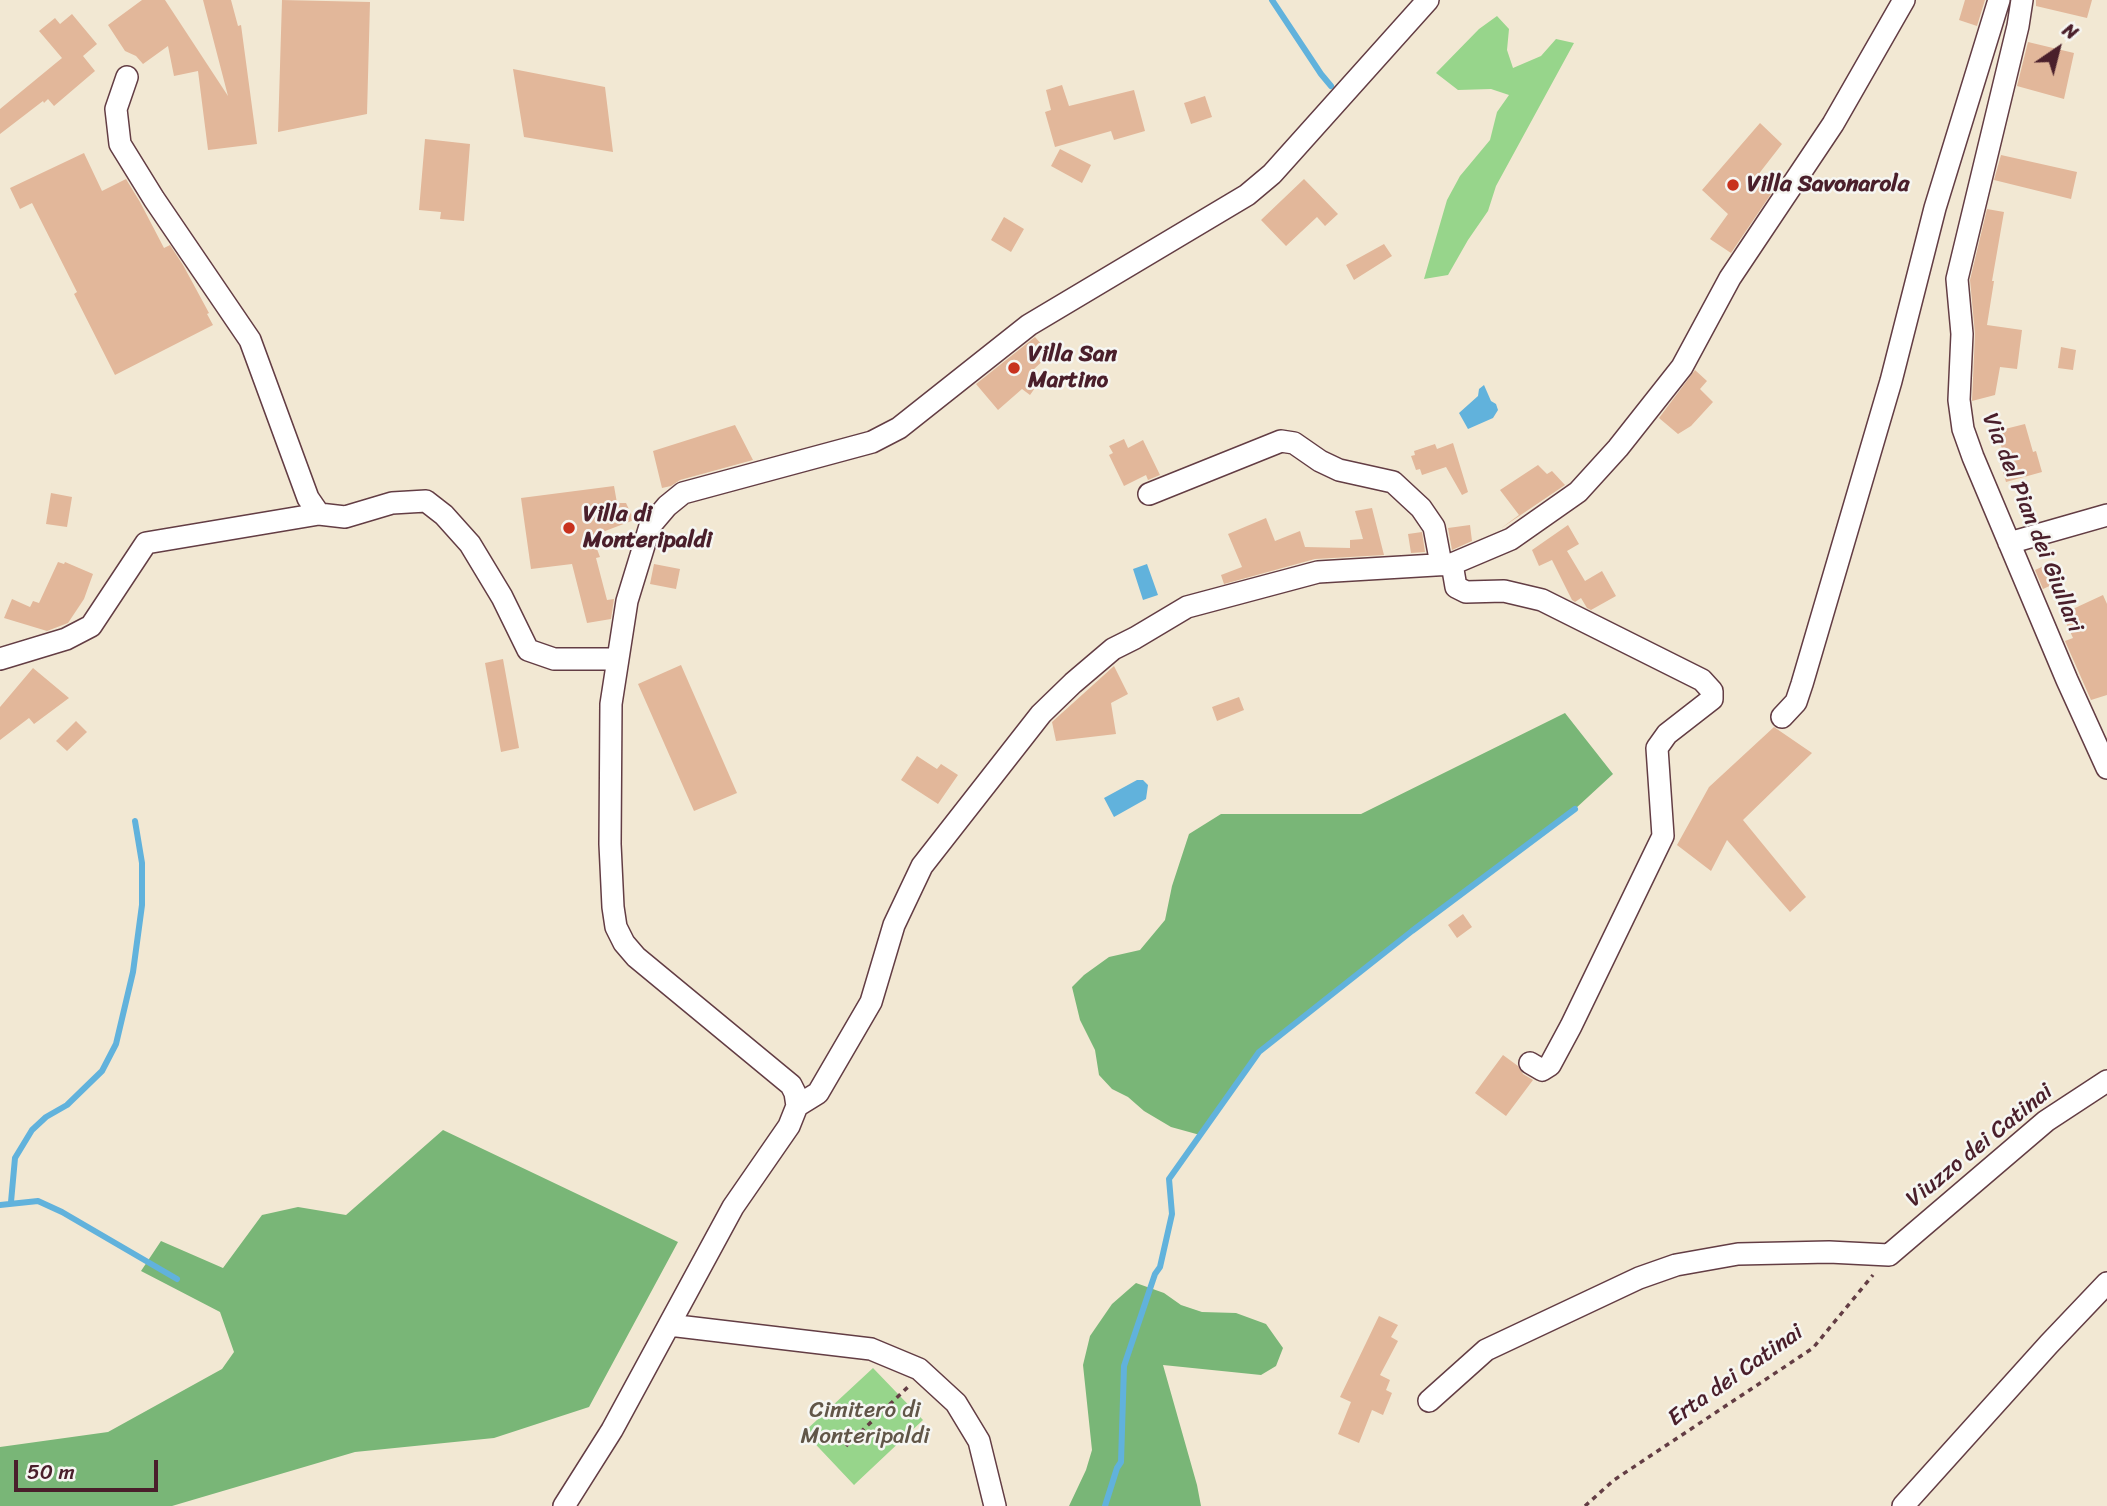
<!DOCTYPE html>
<html>
<head>
<meta charset="utf-8">
<style>
  body { margin:0 }
  #map { position:relative; width:2107px; height:1506px; overflow:hidden; background:#f2e8d3; font-family:Sriracha,sans-serif }
  canvas { display:block }
  .north { position:absolute; left:2023px; top:14px; width:70px; height:70px; -webkit-text-stroke:5px #f6f6f2; paint-order:stroke; rotate:35deg; font-size:19px; font-weight:700; line-height:28px; text-align:center; color:#4a1f2b }
  .north::after { content:''; display:block; margin:auto; width:24px; height:32px; background:#4a1f2b; clip-path:polygon(50% 0,100% 100%,50% 72%,0 100%) }
  .scale { position:absolute; left:14px; top:1460px; width:144px; height:32px; box-sizing:border-box; border:4px solid #4a1f2b; border-top:0; padding-left:9px; font-size:21px; line-height:24px; white-space:nowrap; color:#4a1f2b; -webkit-text-stroke:5px #f6f6f2; paint-order:stroke }
</style>
</head>
<body>
<div id="map">
<canvas width="2107" height="1506"></canvas>
<div class="north">N</div>
<div class="scale">50 m</div>
</div>
<script>
const ctx = document.querySelector('canvas').getContext('2d');
ctx.lineJoin = 'round';
function fillPath(path, color) {
  ctx.fillStyle = color;
  ctx.fill(path, 'evenodd');
}
function shape(rows) {
  const path = new Path2D();
  for (const r of rows) {
    path.moveTo(r[0], r[1]);
    for (let i = 2; i < r.length; i += 2) path.lineTo(r[i], r[i + 1]);
  }
  return path;
}
function trace(path, color, width, dash) {
  ctx.strokeStyle = color;
  ctx.lineWidth = width;
  ctx.lineCap = dash ? 'butt' : 'round';
  ctx.setLineDash(dash || []);
  ctx.stroke(path);
}
function label(font, color, halo, rows, align = 'center') {
  ctx.font = font + ' Sriracha,sans-serif';
  ctx.lineWidth = 5;
  ctx.setLineDash([]);
  ctx.textBaseline = 'middle';
  ctx.strokeStyle = halo;
  ctx.fillStyle = color;
  for (const [text, x, y, turn = 0] of rows) {
    ctx.save();
    ctx.translate(x, y);
    ctx.rotate((+turn || 0) * Math.PI / 180);
    ctx.textAlign = isNaN(turn) ? turn : align;
    if (halo) ctx.strokeText(text, 0, 0);
    ctx.fillText(text, 0, 0);
    ctx.restore();
  }
}
const green = shape([
  [1497,16,1509,29,1507,50,1513,68,1541,56,1556,39,1574,43,1496,186,1488,211,1468,240,1448,275,1424,279,1447,200,1460,176,1490,140,1497,112,1509,95,1491,89,1458,90,1436,73,1479,29],
  [873,1368,923,1420,854,1485,804,1432]
]);
const forest = shape([
  [1565,713,1613,774,1575,809,1412,931,1259,1051,1200,1135,1171,1127,1144,1111,1128,1097,1112,1089,1099,1075,1095,1050,1080,1020,1072,987,1084,975,1109,957,1140,950,1165,920,1172,886,1189,834,1221,814,1361,814],
  [443,1130,678,1242,589,1407,494,1438,355,1452,172,1506,0,1506,0,1447,108,1432,222,1369,234,1352,220,1312,141,1271,161,1241,223,1268,262,1215,298,1207,346,1215],
  [1136,1283,1164,1293,1181,1305,1202,1312,1236,1313,1266,1324,1283,1348,1276,1366,1261,1375,1163,1365,1197,1485,1201,1506,1069,1506,1086,1470,1092,1450,1083,1365,1090,1336,1112,1304]
]);
const water = shape([
  [1484,385,1491,401,1496,404,1498,410,1493,418,1468,429,1459,413,1478,396,1479,389],
  [1147,564,1158,595,1143,600,1133,569],
  [1137,780,1143,780,1148,785,1146,799,1114,817,1104,798]
]);
const stream = shape([
  [1272,0,1321,74,1331,86],
  [11,1202,15,1158,32,1130,46,1117,67,1105,102,1071,116,1044,133,972,142,905,142,863,135,821],
  [0,1205,38,1201,62,1212,177,1279],
  [1105,1506,1117,1468,1121,1462,1124,1366,1155,1274,1160,1267,1172,1214,1169,1179,1259,1052,1412,931,1575,809]
]);
const building = shape([
  [142,0,165,0,228,96,203,0,231,0,238,26,241,25,257,144,208,150,198,71,174,76,168,46,143,64,136,56,125,51,108,25],
  [282,0,370,2,367,114,278,132],
  [1965,0,1985,0,1977,26,1959,20],
  [2036,0,2092,0,2087,18,2036,6],
  [72,14,97,44,83,56,95,71,54,106,48,99,44,103,43,101,0,134,0,109,62,58,39,31,55,18,60,24],
  [2028,42,2074,53,2064,99,2017,86],
  [513,69,605,87,613,152,524,137],
  [1062,85,1069,106,1134,90,1145,131,1114,140,1111,131,1055,147,1045,112,1051,110,1046,90],
  [1205,96,1212,117,1191,124,1184,103],
  [1760,123,1782,144,1754,180,1771,194,1731,253,1710,239,1728,214,1702,190],
  [425,139,470,144,464,221,440,219,441,212,419,210],
  [1060,149,1091,165,1082,183,1051,166],
  [84,153,102,191,126,179,140,202,164,248,170,245,183,265,209,313,207,314,213,325,115,375,74,294,77,292,32,203,20,209,10,188],
  [2001,155,2077,172,2071,199,1994,180],
  [1304,179,1338,214,1325,226,1317,217,1286,246,1261,220],
  [1987,209,2004,212,1992,281,1994,281,1987,325,2022,330,2017,369,2000,367,1995,395,1972,401,1975,334,1970,280],
  [1004,217,1024,229,1011,252,991,240],
  [1384,244,1392,256,1354,280,1346,265],
  [1035,337,1050,354,1032,371,1042,378,1030,395,1022,389,998,410,976,384],
  [2061,347,2076,350,2073,370,2058,368],
  [1695,370,1707,381,1700,389,1713,402,1691,426,1678,434,1659,418],
  [2025,424,2033,452,2036,451,2042,472,2006,482,2000,461,2005,460,1997,431],
  [735,425,753,460,680,480,671,486,662,488,653,451],
  [1124,439,1128,448,1143,440,1160,475,1148,480,1146,475,1124,486,1109,455,1113,453,1109,446],
  [1453,443,1468,492,1462,495,1446,467,1422,475,1420,469,1416,470,1411,456,1415,455,1414,451,1435,444,1437,449],
  [1538,465,1547,474,1552,471,1565,485,1500,529,1519,515,1500,490],
  [614,486,617,503,626,503,634,520,592,536,600,557,596,558,607,600,614,599,611,619,587,623,572,564,531,569,521,498],
  [51,493,72,497,67,527,46,524],
  [1372,508,1384,555,1315,559,1224,584,1221,575,1242,567,1228,534,1266,518,1275,541,1300,531,1305,547,1350,548,1350,540,1363,539,1355,511],
  [1470,525,1472,541,1452,550,1448,528],
  [1568,525,1579,544,1567,551,1585,581,1602,571,1616,596,1591,610,1587,608,1581,598,1575,602,1572,600,1552,560,1539,566,1532,550],
  [1422,532,1425,552,1411,553,1408,534],
  [58,562,64,564,65,562,93,574,84,599,68,623,47,631,4,618,12,599,30,607,33,601,39,603],
  [654,564,680,569,676,589,650,584],
  [2046,565,2054,584,2043,589,2035,570],
  [2103,595,2107,604,2107,695,2091,700,2065,641,2073,638,2062,614],
  [503,659,519,748,501,752,485,663],
  [681,665,737,793,694,811,638,684],
  [1114,666,1128,694,1111,703,1116,734,1056,741,1052,722],
  [33,668,69,698,34,724,29,718,0,740,0,707],
  [1239,697,1244,710,1217,721,1212,707],
  [76,721,87,732,67,751,56,741],
  [1774,727,1812,753,1743,820,1806,897,1790,912,1727,840,1711,871,1677,845,1709,787],
  [917,756,937,769,941,764,958,775,938,804,901,780],
  [1463,914,1472,927,1457,938,1448,925],
  [1503,1055,1518,1066,1523,1074,1533,1080,1506,1116,1475,1093],
  [1379,1316,1398,1325,1391,1337,1398,1341,1380,1375,1390,1380,1386,1390,1392,1393,1383,1415,1372,1410,1359,1443,1338,1434,1351,1402,1340,1397]
]);
const path = shape([
  [846,1446,909,1386],
  [1585,1506,1614,1480,1813,1348,1873,1275]
]);
const minor = shape([
  [2022,0,2018,26,1957,279,1962,334,1959,400,1963,429,1973,457,2067,680,2107,768],
  [127,77,116,109,120,144,154,199,250,340,308,498,319,514,345,517,392,503,426,501,444,515,470,544,502,597,528,650,554,659,618,659],
  [1149,494,1281,441,1294,443,1320,461,1339,470,1393,482,1421,508,1434,527,1441,564],
  [2009,543,2107,515],
  [1452,564,1456,587,1466,592,1504,591,1542,600,1702,680,1712,691,1712,699,1667,734,1657,748,1663,836,1571,1026,1550,1065,1542,1070,1530,1063],
  [0,659,66,639,91,626,146,543,319,514],
  [1782,717,1796,702,1802,684,1891,381,1935,208,1999,0],
  [797,1106,818,1093,871,1002,894,925,922,866,1041,714,1073,683,1113,649,1135,638,1187,607,1318,572,1452,564,1511,539,1578,492,1618,448,1682,367,1730,278,1833,124,1904,0],
  [669,1325,871,1349,919,1369,956,1403,979,1441,995,1506],
  [1429,1401,1486,1350,1639,1278,1676,1265,1738,1254,1829,1252,1889,1255,2046,1121,2107,1081],
  [564,1506,612,1430,733,1207,789,1126,797,1106,795,1093,791,1085,636,957,624,943,616,927,613,907,610,844,611,704,627,601,650,526,667,506,683,493,872,442,899,428,1029,325,1247,195,1272,174,1428,0],
  [1903,1506,2049,1344,2107,1283]
]);
const markers = [
  [1733,185,7,"#c8321e"],
  [1014,368,7,"#c8321e"],
  [569,528,7,"#c8321e"]
];
const poiNames = [
  ["Villa Savonarola",1747,185],
  ["Villa San",1028,355],
  ["Martino",1028,381],
  ["Villa di",583,515],
  ["Monteripaldi",583,541]
];
const streetNames = [
  ["Via del Pian dei Giullari",2032,523,68],
  ["Viuzzo dei Catinai",1980,1146,-39],
  ["Erta dei Catinai",1736,1376,-35]
];
const parkNames = [
  ["Cimitero di",865,1411],
  ["Monteripaldi",865,1437]
];
fillPath(green, '#97d58b');
fillPath(forest, '#79b677');
fillPath(water, '#61b2dc');
trace(stream, '#61b2dc', 6);
fillPath(building, '#e2b79a');
trace(minor, '#633d44', 24);
trace(path, '#633d44', 3.5, [5, 5]);
trace(minor, '#fff', 21);
for (const [x, y, r, color] of markers) {
  const dot = new Path2D();
  dot.arc(x, y, r, 0, 2 * Math.PI);
  ctx.fillStyle = color;
  ctx.fill(dot);
  trace(dot, '#f6f6f2', 2.5);
}
label('bold 23px', '#4a1f2b', '#f6f6f2', poiNames, 'left');
label('23px', '#4a1f2b', '#f6f6f2', streetNames);
label('23px', '#615648', '#f6f6f2', parkNames);
</script>
</body>
</html>
